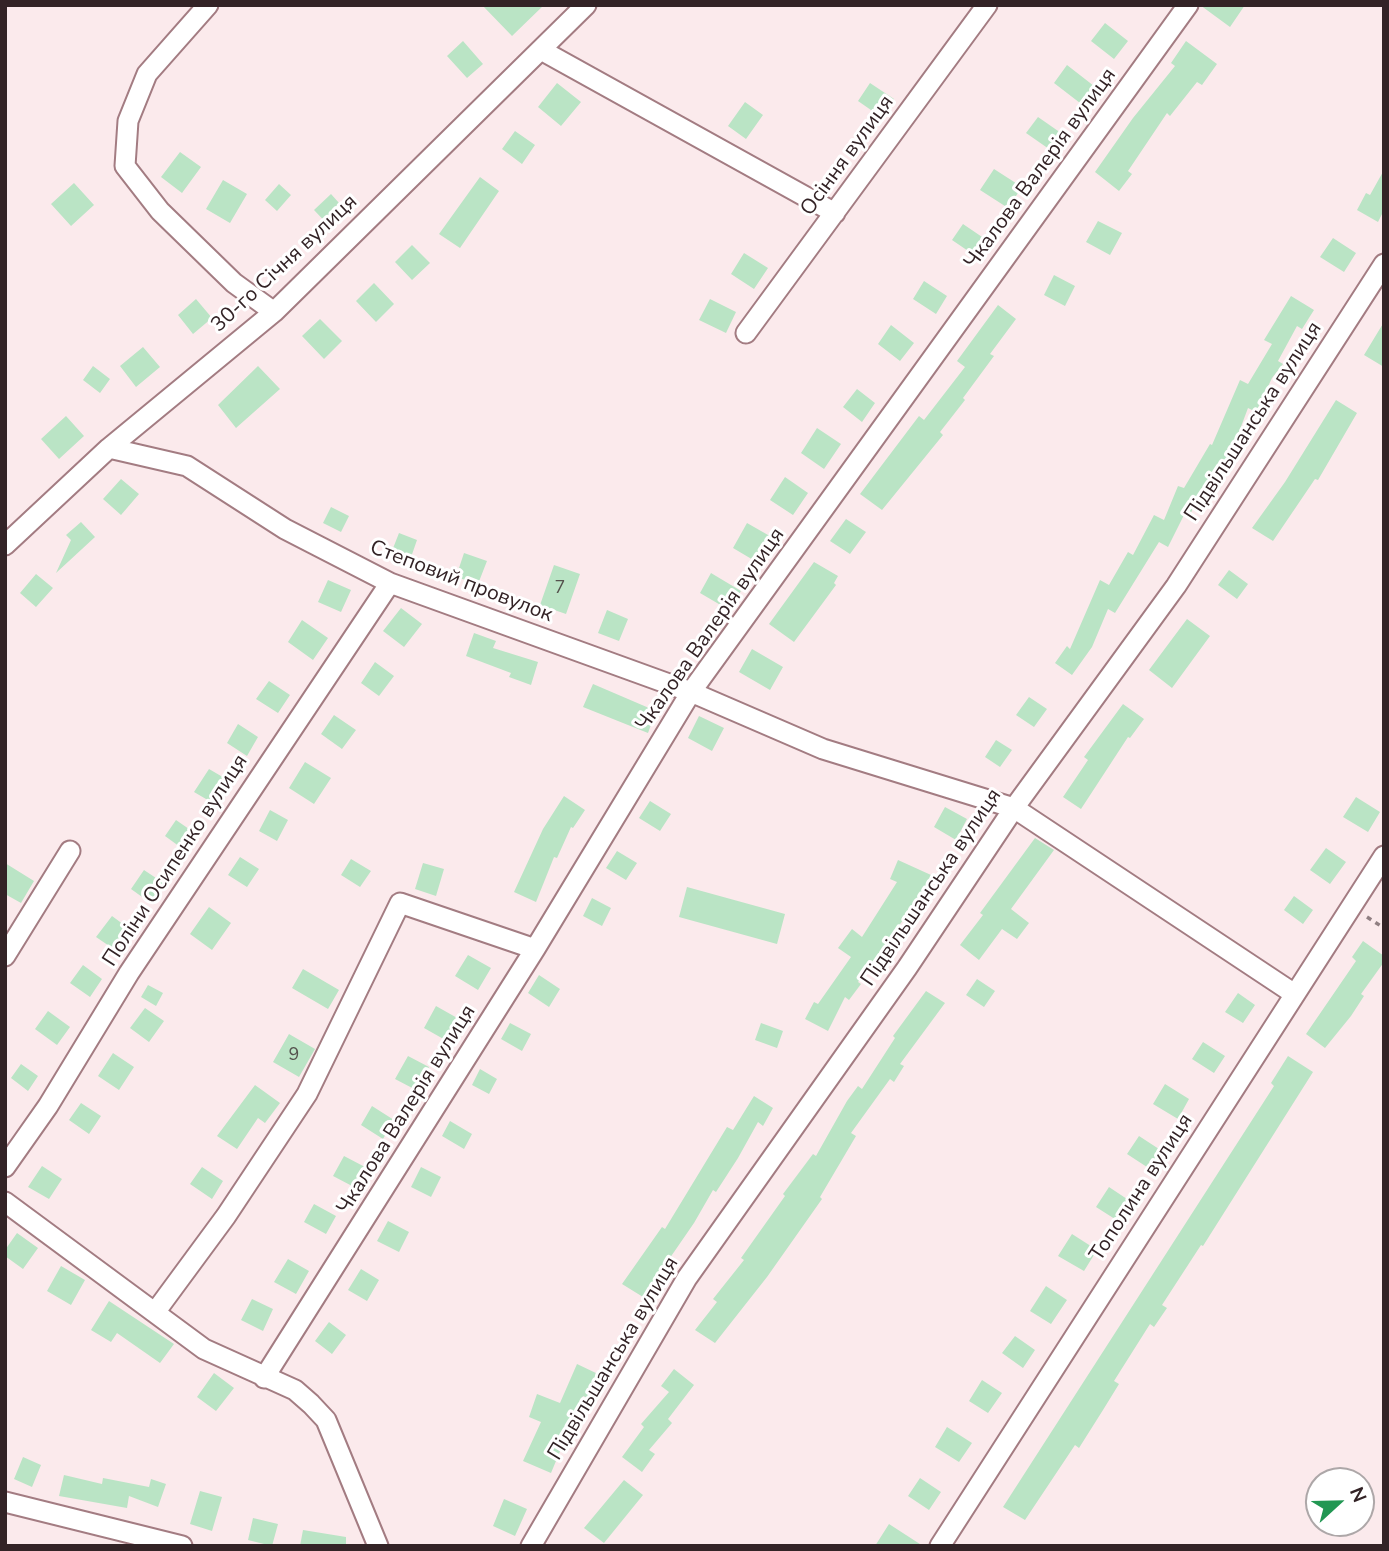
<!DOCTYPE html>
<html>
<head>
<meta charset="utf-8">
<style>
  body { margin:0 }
  #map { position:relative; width:1389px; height:1551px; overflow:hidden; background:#fbeaec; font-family:"Nunito Sans",sans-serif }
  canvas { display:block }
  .frame { position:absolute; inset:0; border:7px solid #332326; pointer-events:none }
  .north { position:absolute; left:1305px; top:1467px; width:70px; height:70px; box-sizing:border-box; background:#fff; border:2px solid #ada7a8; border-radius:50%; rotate:68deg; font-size:19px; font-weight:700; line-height:28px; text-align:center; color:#332326 }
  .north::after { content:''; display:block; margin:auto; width:24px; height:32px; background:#229753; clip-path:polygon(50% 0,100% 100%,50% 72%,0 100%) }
</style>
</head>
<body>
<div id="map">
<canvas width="1389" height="1551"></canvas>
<div class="frame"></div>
<div class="north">N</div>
</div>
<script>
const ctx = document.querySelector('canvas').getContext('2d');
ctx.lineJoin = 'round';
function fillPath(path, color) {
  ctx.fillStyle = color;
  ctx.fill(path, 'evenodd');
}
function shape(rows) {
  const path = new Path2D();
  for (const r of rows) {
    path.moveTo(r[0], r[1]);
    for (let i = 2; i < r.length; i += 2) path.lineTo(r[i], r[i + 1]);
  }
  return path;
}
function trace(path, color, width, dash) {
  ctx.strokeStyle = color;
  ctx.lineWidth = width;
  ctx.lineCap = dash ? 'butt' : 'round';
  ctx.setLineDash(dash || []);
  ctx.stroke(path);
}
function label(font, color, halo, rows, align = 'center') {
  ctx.font = font + ' "Nunito Sans",sans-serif';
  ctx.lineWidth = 6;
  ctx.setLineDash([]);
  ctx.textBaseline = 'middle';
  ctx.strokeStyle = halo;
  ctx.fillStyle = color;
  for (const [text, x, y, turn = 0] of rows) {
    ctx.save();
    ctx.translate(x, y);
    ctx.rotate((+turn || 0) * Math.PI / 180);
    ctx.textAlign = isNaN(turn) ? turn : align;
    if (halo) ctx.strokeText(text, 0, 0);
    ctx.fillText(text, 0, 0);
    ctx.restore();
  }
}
const building = shape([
  [482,5,544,5,512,36],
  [1200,5,1245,5,1230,27],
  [1105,23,1128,41,1114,59,1091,41],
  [463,41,483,64,467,78,447,56],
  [1186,41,1217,64,1202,85,1197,82,1170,116,1167,113,1128,171,1132,174,1119,191,1095,172,1133,118,1175,66,1171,63],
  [1067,65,1094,86,1080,103,1054,83],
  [557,83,581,102,561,126,538,107],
  [870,83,894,99,881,117,858,101],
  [745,102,763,115,746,139,728,126],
  [1038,117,1061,133,1049,149,1026,133],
  [515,131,535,145,522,164,502,149],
  [180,152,201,167,182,193,161,177],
  [994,169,1022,187,1008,208,980,190],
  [1384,170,1384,210,1378,222,1357,210,1366,193,1370,195],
  [480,177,499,191,460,248,439,234],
  [223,180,247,194,230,223,206,209],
  [74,183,94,205,71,226,51,204],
  [279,184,291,195,277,211,265,200],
  [331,194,348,213,332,229,314,210],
  [1098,221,1122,233,1110,255,1086,242],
  [963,224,988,241,977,257,952,240],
  [1333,238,1356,253,1344,272,1320,257],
  [412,245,430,263,412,280,395,262],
  [744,253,768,268,754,289,731,274],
  [1054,275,1075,286,1065,306,1044,295],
  [924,281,947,296,936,314,913,299],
  [374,283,394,304,376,322,356,301],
  [1291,296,1314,310,1302,329,1297,326,1278,361,1283,364,1272,378,1256,412,1248,408,1233,448,1200,501,1197,499,1190,515,1185,513,1168,547,1159,542,1115,613,1108,609,1092,647,1072,675,1055,663,1067,646,1070,649,1100,580,1109,585,1128,552,1133,555,1154,515,1164,520,1178,486,1184,488,1210,444,1212,445,1240,380,1248,384,1272,344,1264,340],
  [196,299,212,318,193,334,178,315],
  [710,299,736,312,726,333,699,320],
  [998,305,1016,319,990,354,994,356,963,398,965,400,940,432,943,435,882,510,860,494,919,416,924,420,965,367,957,361],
  [320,319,342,341,324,359,302,336],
  [1384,322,1384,367,1364,355],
  [891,325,914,343,900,361,878,344],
  [143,347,160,367,136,387,120,366],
  [93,366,110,379,100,393,83,380],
  [258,366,280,389,236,428,218,405],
  [857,389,875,403,862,422,843,407],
  [1336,400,1357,413,1318,480,1315,479,1273,541,1252,528,1285,482],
  [66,416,84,436,59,459,41,439],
  [817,428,841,444,824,469,801,453],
  [785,477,808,493,793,515,770,500],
  [121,479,139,494,121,515,103,499],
  [331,507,349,516,341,532,323,523],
  [846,519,866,532,850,554,830,541],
  [81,522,95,537,56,573,71,540,66,535],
  [747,523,775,539,760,564,733,548],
  [399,533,417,540,409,563,390,556],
  [464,553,487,561,478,584,456,577],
  [814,562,838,576,834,583,836,585,794,642,769,624],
  [554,565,580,574,566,614,540,605],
  [1229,570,1248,584,1237,599,1218,585],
  [711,573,741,591,729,610,700,593],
  [36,574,53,588,36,607,20,593],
  [328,580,351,590,341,612,318,602],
  [401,608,422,624,404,647,383,631],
  [607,610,628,619,619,641,598,633],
  [1187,619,1210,636,1172,688,1149,670],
  [302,620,328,638,313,660,288,642],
  [474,633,496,641,493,648,538,662,531,685,509,677,511,673,466,656],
  [752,649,783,667,770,690,739,672],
  [375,662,394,676,379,696,361,683],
  [269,681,290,695,278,713,256,699],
  [593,684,656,711,648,733,583,707],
  [1029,697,1047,709,1034,727,1016,715],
  [1123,704,1144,719,1130,738,1128,737,1081,809,1063,797,1088,760,1084,757],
  [334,715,356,730,342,749,321,734],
  [699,716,724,728,712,751,688,738],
  [238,724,258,737,247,756,227,743],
  [996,740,1012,750,1000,767,985,757],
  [305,762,331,778,314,804,289,788],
  [209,769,233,783,218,806,194,792],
  [564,796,585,810,573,828,571,827,557,858,554,857,536,902,514,892,543,829],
  [1356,797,1380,812,1368,832,1343,817],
  [650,801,671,814,660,831,639,818],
  [945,807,967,819,956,840,934,827],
  [270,810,288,820,277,841,259,831],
  [176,820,199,836,187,852,165,836],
  [1035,838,1054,850,1011,909,1029,923,1017,939,1002,929,979,960,960,945,983,915,980,913],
  [1326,848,1346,862,1330,884,1310,870],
  [617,851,637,863,626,880,606,868],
  [240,857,259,869,247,887,228,875],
  [351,859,371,871,360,887,341,875],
  [898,860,931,875,922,894,858,982,861,984,849,1000,845,997,828,1031,805,1019,814,1002,818,1004,851,957,838,948,852,929,862,937,897,882,890,879],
  [5,863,34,881,21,903,5,894],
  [423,863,444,869,436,896,415,889],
  [144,870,165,884,152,904,131,889],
  [687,887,785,914,777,944,679,917],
  [1294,896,1313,910,1303,924,1284,910],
  [592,898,611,908,602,926,583,916],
  [209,907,231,923,212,950,190,934],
  [112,916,135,933,121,954,96,937],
  [1363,941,1384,956,1384,962,1361,994,1364,996,1351,1016,1325,1048,1306,1034,1356,961,1352,957],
  [468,955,491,968,478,990,455,976],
  [83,965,102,979,90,997,70,983],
  [303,969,339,990,328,1009,292,988],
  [539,975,560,989,549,1007,528,993],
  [977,979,995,991,984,1007,966,995],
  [148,985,163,993,156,1006,141,997],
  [926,991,945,1003,900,1064,904,1066,894,1082,890,1079,851,1133,856,1136,820,1197,822,1199,767,1277,715,1343,695,1330,717,1302,713,1299,744,1260,741,1258,785,1196,783,1194,813,1154,816,1156,847,1101,858,1086,862,1089,895,1038,893,1036],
  [1238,993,1255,1005,1243,1023,1225,1012],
  [436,1006,459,1019,447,1041,424,1028],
  [145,1008,164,1021,149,1042,130,1028],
  [48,1011,70,1027,57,1045,35,1029],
  [510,1023,531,1034,522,1051,501,1039],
  [761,1023,783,1031,777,1048,755,1040],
  [289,1034,315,1049,299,1077,273,1062],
  [1203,1042,1225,1056,1214,1073,1192,1059],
  [113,1053,134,1067,119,1090,98,1076],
  [408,1056,429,1067,416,1090,395,1079],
  [1288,1056,1313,1072,1203,1246,1201,1245,1162,1305,1167,1308,1154,1327,1150,1324,1114,1381,1119,1384,1103,1410,1079,1448,1075,1445,1025,1520,1003,1507,1274,1086,1271,1083],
  [21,1064,38,1076,28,1091,11,1078],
  [480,1069,497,1079,489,1094,472,1085],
  [1165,1084,1189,1099,1178,1119,1153,1104],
  [255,1085,280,1103,265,1123,258,1118,237,1149,217,1136],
  [754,1096,773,1108,763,1126,758,1122,738,1158,716,1192,713,1190,694,1223,643,1297,622,1284,662,1227,665,1229,727,1127,733,1130],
  [81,1103,101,1116,89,1134,69,1120],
  [372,1106,394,1120,383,1139,361,1125],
  [450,1121,472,1134,464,1149,442,1136],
  [1139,1136,1162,1151,1150,1169,1127,1154],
  [344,1156,365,1167,354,1187,333,1176],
  [42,1166,62,1179,49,1199,28,1187],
  [202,1167,223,1181,212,1199,190,1184],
  [421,1167,441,1177,431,1197,411,1187],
  [1109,1187,1130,1201,1118,1221,1096,1207],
  [314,1204,336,1216,326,1234,304,1222],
  [388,1221,409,1232,399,1252,377,1241],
  [17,1233,38,1248,23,1269,5,1256,5,1250],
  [1072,1234,1097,1250,1084,1271,1058,1256],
  [288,1259,309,1271,296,1294,274,1282],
  [61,1266,85,1280,71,1305,47,1291],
  [361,1269,379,1280,367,1301,348,1290],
  [1046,1286,1067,1300,1051,1324,1030,1311],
  [252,1299,273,1309,263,1331,241,1320],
  [109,1301,174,1344,160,1363,117,1333,111,1342,91,1330],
  [329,1322,346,1335,332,1354,315,1341],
  [1015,1336,1035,1350,1023,1368,1002,1353],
  [577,1364,598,1374,588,1398,583,1396,551,1473,523,1461,541,1422,529,1417,537,1394,560,1403],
  [674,1369,694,1385,668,1419,672,1423,649,1450,655,1454,642,1472,622,1457,644,1427,641,1424,669,1392,661,1386],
  [214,1373,234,1388,216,1411,197,1397],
  [982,1380,1002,1393,988,1413,969,1401],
  [947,1427,972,1443,959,1462,935,1447],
  [23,1457,41,1465,32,1487,14,1479],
  [64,1475,102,1484,103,1478,149,1487,151,1479,166,1484,158,1507,129,1496,127,1508,59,1496],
  [920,1478,941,1492,929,1510,908,1496],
  [624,1480,643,1495,604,1543,584,1528],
  [200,1491,222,1497,212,1531,190,1524],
  [504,1499,527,1509,515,1536,493,1526],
  [253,1518,278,1524,272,1546,248,1540],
  [889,1524,923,1546,875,1546],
  [303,1530,346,1537,346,1546,300,1546]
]);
const path = shape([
  [1367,917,1384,928]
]);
const minor = shape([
  [208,5,147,74,128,121,125,166,160,211,234,283,274,312],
  [541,50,835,213],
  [746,333,987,5],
  [109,448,187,466,285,529,390,583,691,692,823,749,1014,808,1293,993],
  [5,545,109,448,274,312,586,5],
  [5,956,70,851],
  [5,1167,48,1106,129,973,390,583],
  [5,1202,204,1349,295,1390,311,1404,326,1420,378,1546],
  [156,1311,226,1216,307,1094,400,903,535,949],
  [264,1378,535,949,691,692,1188,5],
  [5,1502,182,1546],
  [531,1546,687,1278,907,968,1014,808,1176,586,1384,264],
  [940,1546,1384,856]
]);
const numberNames = [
  ["7",560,589],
  ["9",294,1056]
];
const streetNames = [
  ["Осіння вулиця",848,156,-54],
  ["Чкалова Валерія вулиця",1041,169,-54],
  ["30-го Січня вулиця",285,264,-43],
  ["Підвільшанська вулиця",1254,422,-57],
  ["Степовий провулок",461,582,21],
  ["Чкалова Валерія вулиця",711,630,-55],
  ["Поліни Осипенко вулиця",176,861,-57],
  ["Підвільшанська вулиця",932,888,-56],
  ["Чкалова Валерія вулиця",407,1110,-58],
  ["Тополина вулиця",1142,1188,-57],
  ["Підвільшанська вулиця",614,1359,-59]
];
fillPath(building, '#bae4c5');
trace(minor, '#a37c82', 23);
trace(path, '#907f82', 3.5, [5, 5]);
trace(minor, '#fff', 19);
label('18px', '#55534e', null, numberNames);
label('21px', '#332326', '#fff', streetNames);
</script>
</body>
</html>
